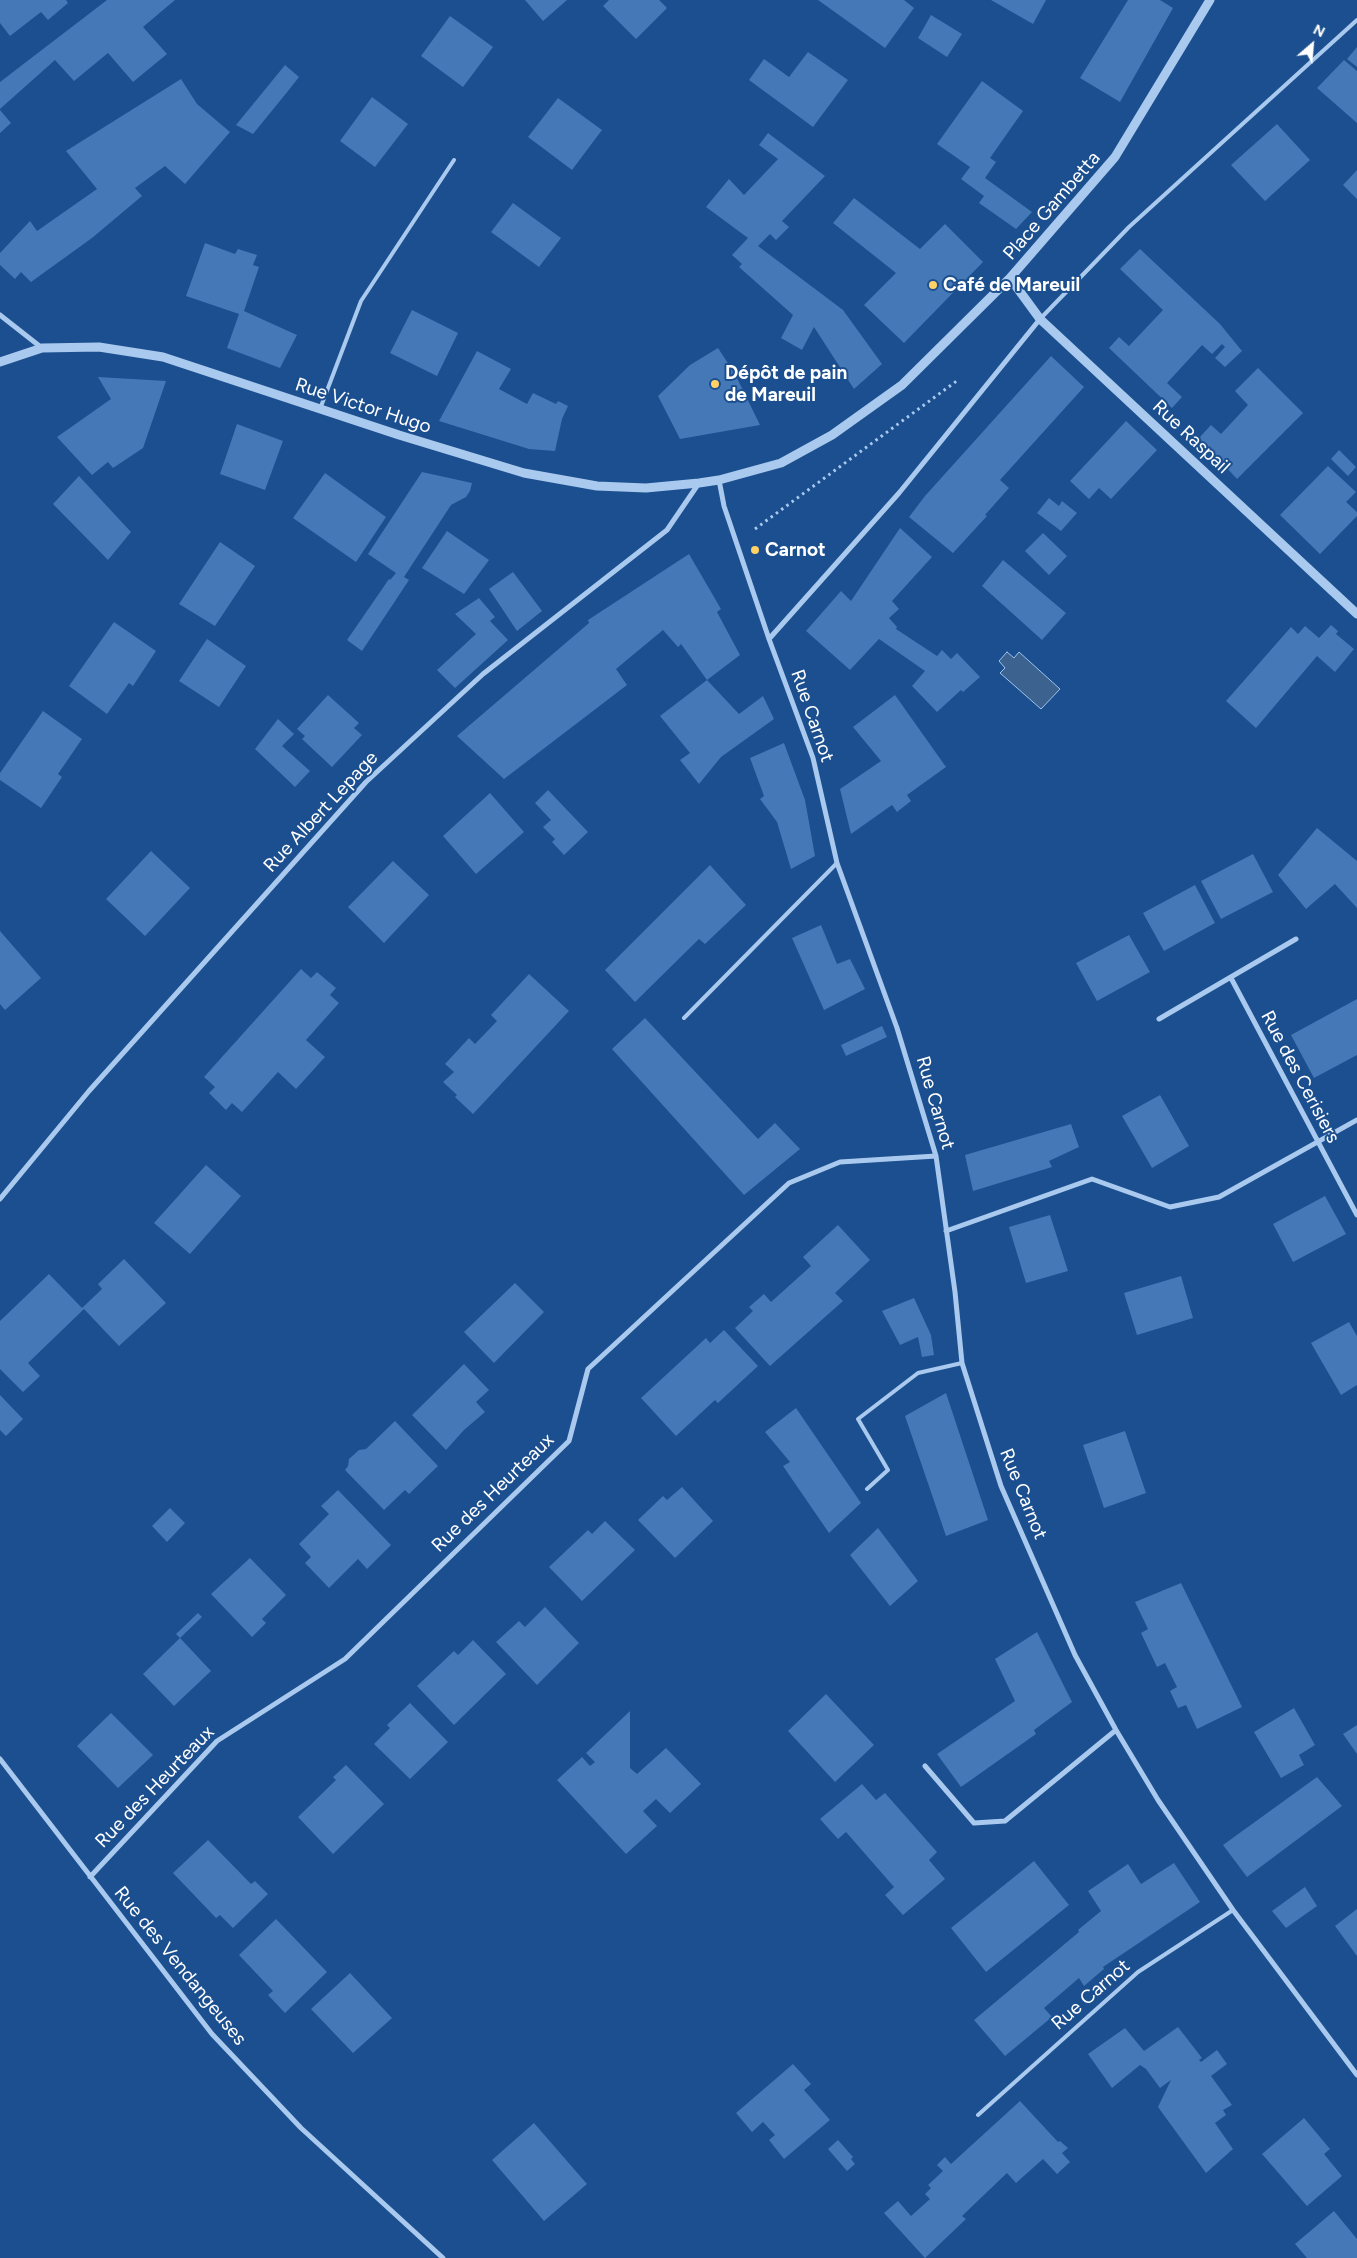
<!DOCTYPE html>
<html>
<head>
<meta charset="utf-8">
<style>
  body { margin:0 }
  #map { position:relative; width:1357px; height:2258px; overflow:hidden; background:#1b4f8f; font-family:Figtree,sans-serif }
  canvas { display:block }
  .north { position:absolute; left:1287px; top:20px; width:50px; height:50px; -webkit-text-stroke:4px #1b4f8f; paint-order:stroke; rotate:27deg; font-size:14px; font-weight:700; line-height:20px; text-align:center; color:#fff }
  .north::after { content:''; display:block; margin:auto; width:18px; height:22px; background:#fff; clip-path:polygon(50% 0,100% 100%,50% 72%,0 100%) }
</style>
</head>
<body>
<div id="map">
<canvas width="1357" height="2258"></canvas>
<div class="north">N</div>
</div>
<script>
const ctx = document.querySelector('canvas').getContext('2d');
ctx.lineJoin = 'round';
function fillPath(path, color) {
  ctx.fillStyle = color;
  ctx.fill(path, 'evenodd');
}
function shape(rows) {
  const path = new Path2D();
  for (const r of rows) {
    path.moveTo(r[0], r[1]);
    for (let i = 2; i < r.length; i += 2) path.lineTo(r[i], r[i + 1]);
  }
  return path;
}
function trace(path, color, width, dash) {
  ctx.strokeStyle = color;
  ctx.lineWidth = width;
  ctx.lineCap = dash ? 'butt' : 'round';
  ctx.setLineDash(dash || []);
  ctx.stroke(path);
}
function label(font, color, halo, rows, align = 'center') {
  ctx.font = font + ' Figtree,sans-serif';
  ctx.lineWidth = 4;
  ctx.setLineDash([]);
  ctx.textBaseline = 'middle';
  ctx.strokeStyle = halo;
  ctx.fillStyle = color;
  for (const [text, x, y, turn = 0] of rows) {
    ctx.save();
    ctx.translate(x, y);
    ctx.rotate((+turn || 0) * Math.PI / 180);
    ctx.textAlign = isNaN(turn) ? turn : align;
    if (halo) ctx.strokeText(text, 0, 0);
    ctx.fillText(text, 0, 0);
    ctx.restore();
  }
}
const water = shape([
  [1007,652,1014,658,1019,652,1060,689,1041,709,1000,673,1005,668,999,661,1007,652]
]);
const building = shape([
  [0,0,66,0,68,3,48,20,41,12,10,36,0,23],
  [107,0,175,0,143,27,167,54,133,82,108,53,74,81,55,60,0,109,0,82],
  [525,0,567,0,543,21],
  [609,0,659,0,667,8,636,39,603,6],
  [818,0,904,0,914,8,885,48],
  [991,0,1046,0,1033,24],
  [1128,0,1160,0,1173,8,1120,102,1080,78],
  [931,15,962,34,947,57,918,38],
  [450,16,493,47,463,87,421,56],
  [1357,47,1357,67,1347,59],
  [808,52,848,80,813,127,749,80,764,59,789,77],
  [1344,60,1357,71,1357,123,1317,88],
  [285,65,299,77,288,91,253,134,236,125],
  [181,79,197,104,230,132,185,184,165,166,135,188,142,196,92,238,31,282,21,272,15,279,0,265,0,253,30,221,37,231,97,189,66,151],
  [982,81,1023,111,990,158,996,162,985,178,1032,212,1016,229,979,203,984,196,961,179,970,167,937,144],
  [372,97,408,124,375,167,340,141],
  [558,98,602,130,572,170,528,137],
  [0,110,11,123,0,133],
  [1277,124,1310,160,1265,201,1231,165],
  [768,133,825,176,782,221,789,227,776,240,770,234,758,246,843,310,882,364,854,389,814,327,802,350,781,338,793,315,739,267,742,264,732,255,748,238,706,207,729,179,744,195,778,159,759,145],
  [1357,170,1357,199,1343,185],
  [854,198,920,249,945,224,983,262,904,343,864,305,896,273,833,223],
  [513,203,561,238,539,267,491,232],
  [205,243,235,254,238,249,257,255,253,265,259,267,244,311,297,335,280,368,227,348,239,314,186,296],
  [1140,249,1220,324,1242,351,1225,367,1215,358,1225,347,1222,344,1212,354,1202,345,1167,383,1182,397,1172,408,1109,348,1119,337,1129,346,1163,310,1120,269],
  [412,310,458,333,437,376,390,353],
  [718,348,735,374,760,425,680,439,658,396,690,365],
  [477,351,511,369,499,389,527,404,533,393,556,404,558,401,568,406,562,419,555,451,529,449,439,421],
  [1051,356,1084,387,1000,480,1009,488,985,515,987,516,953,553,909,517,925,496],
  [1258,368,1303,413,1237,479,1199,438,1211,425,1221,434,1248,405,1235,391],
  [98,377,166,381,143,448,113,468,108,462,92,475,57,437,111,399],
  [1126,421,1157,450,1111,499,1099,488,1089,499,1070,481],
  [237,424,283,441,265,490,220,474],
  [1339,450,1356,467,1348,476,1331,459],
  [1328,466,1356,492,1346,502,1357,512,1357,516,1320,554,1280,515],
  [422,472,472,483,470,491,466,497,451,505,404,577,409,580,362,651,347,640,389,579,390,580,396,573,368,554],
  [325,473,386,517,356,562,293,518],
  [79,476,131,532,108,560,53,504],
  [1049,498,1059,506,1062,501,1077,513,1061,531,1037,513],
  [900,528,932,557,892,601,899,609,889,618,897,627,896,629,937,656,942,650,951,659,957,653,980,677,963,692,961,690,937,712,912,686,925,671,879,639,850,670,806,631,841,591,851,601],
  [447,531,489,560,464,594,422,568],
  [1043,533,1067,556,1049,575,1025,551],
  [220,542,255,566,215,626,179,604],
  [689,554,721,609,717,612,740,655,707,680,739,714,763,696,774,719,721,757,699,784,680,760,690,753,660,716,707,680,681,644,678,647,663,630,616,669,627,685,504,779,457,736,589,623,588,620],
  [1003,560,1066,613,1042,640,982,586],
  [513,572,542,611,517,631,489,589],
  [479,598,495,617,490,621,508,640,455,688,437,670,476,634,455,614],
  [114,622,156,651,133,686,129,683,107,714,69,686],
  [1331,625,1338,631,1336,634,1354,649,1335,672,1317,656,1256,728,1226,701,1291,627,1298,634,1305,626,1319,638],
  [207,639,246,666,219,707,179,681],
  [328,695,359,723,354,728,362,735,332,767,302,739,305,736,297,729],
  [895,695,946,767,907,795,911,801,897,812,892,805,851,834,840,789,881,761,853,727],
  [43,711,82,739,58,774,62,777,41,808,0,780,0,773],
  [278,719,294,734,282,746,310,771,295,787,255,749],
  [784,743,805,800,815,856,791,869,777,822,760,799,764,796,750,758],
  [548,790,588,832,564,855,552,842,555,839,543,827,551,820,535,803],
  [490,793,524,832,476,874,443,836],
  [1317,828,1357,861,1357,908,1335,884,1306,909,1278,875],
  [151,851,190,888,145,936,106,899],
  [1253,854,1273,892,1221,919,1201,881],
  [393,861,429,895,384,943,348,907],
  [710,865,746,905,705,944,699,939,635,1002,605,970],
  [1195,885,1215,923,1164,951,1143,913],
  [821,925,837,964,850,959,865,989,824,1010,792,938],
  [0,931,41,978,5,1010,0,1004],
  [1129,935,1150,972,1097,1001,1076,963],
  [301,969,311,978,317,972,336,988,330,995,339,1003,306,1040,325,1057,296,1089,278,1072,242,1112,232,1103,226,1110,209,1093,215,1087,204,1077],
  [529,974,569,1011,473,1114,455,1097,457,1095,443,1082,454,1072,445,1064,469,1038,475,1044,497,1021,491,1015],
  [1357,999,1357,1055,1314,1078,1291,1035],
  [645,1018,758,1139,775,1123,800,1149,744,1195,612,1049],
  [882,1026,887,1037,846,1056,841,1045],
  [1160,1095,1189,1146,1152,1168,1122,1116],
  [1071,1124,1079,1147,1049,1161,1052,1167,973,1191,965,1155],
  [206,1165,241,1196,190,1254,154,1223],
  [1325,1196,1346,1234,1293,1262,1273,1224],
  [1050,1215,1068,1271,1026,1283,1009,1227],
  [838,1225,870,1260,835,1293,843,1301,770,1366,735,1328,753,1311,749,1307,764,1294,771,1302,811,1266,803,1257],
  [124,1259,166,1303,119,1346,84,1309,28,1363,40,1376,23,1392,0,1369,0,1321,49,1274,82,1308,102,1289,98,1284],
  [1181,1276,1193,1318,1137,1335,1124,1293],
  [515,1283,544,1312,494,1363,464,1332],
  [914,1298,931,1335,934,1355,922,1357,918,1337,900,1345,882,1311],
  [1349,1322,1357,1336,1357,1385,1341,1395,1311,1343],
  [724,1330,758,1366,718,1403,715,1400,676,1436,641,1398,706,1338,710,1343],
  [464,1364,489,1390,476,1402,485,1412,464,1430,446,1450,412,1415],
  [946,1393,988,1520,946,1536,905,1416],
  [0,1395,23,1419,6,1436,0,1430],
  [796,1408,861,1503,829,1533,783,1466,790,1462,765,1432],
  [395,1421,438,1466,409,1494,405,1490,384,1510,345,1470,348,1466,349,1459,359,1450,366,1449],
  [1125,1431,1146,1493,1104,1508,1083,1445],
  [682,1487,713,1521,675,1558,638,1520,663,1496,667,1500],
  [338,1490,391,1545,367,1569,358,1559,329,1588,305,1563,311,1557,299,1544,329,1514,321,1506],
  [170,1508,185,1523,167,1542,152,1526],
  [605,1521,635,1550,582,1601,549,1567,588,1530,592,1534],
  [878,1528,918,1581,890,1606,850,1555],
  [250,1558,286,1595,262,1619,266,1623,252,1637,211,1594],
  [1181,1583,1242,1707,1197,1729,1186,1705,1178,1708,1170,1691,1177,1687,1165,1663,1157,1667,1141,1633,1148,1629,1135,1602],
  [545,1607,579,1643,537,1685,496,1642,519,1621,525,1627],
  [198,1613,202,1617,180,1638,176,1634],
  [1037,1632,1072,1702,1034,1730,1036,1734,961,1787,937,1754,1015,1701,995,1659],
  [180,1638,211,1671,174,1706,143,1674],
  [473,1640,506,1674,454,1725,417,1686,454,1651,458,1655],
  [826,1694,874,1745,835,1782,788,1731],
  [410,1703,448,1742,410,1779,374,1744,390,1728,387,1725],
  [1294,1708,1315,1745,1299,1755,1304,1765,1281,1778,1254,1732],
  [630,1711,630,1768,637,1774,666,1748,701,1784,670,1813,656,1799,643,1811,657,1826,626,1854,557,1780,582,1757,590,1766,595,1762,586,1753],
  [111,1713,153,1755,118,1788,77,1746],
  [1357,1725,1357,1754,1343,1734],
  [346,1765,384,1804,333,1854,298,1817,336,1780,333,1777],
  [1317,1777,1342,1806,1247,1877,1223,1845],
  [862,1784,876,1800,885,1793,937,1852,929,1860,945,1879,903,1915,885,1895,894,1887,846,1832,838,1839,820,1819],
  [208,1840,251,1884,255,1881,268,1894,233,1928,220,1915,216,1918,173,1873],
  [1034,1861,1069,1905,986,1972,951,1928],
  [1174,1863,1200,1902,1103,1967,1104,1969,1084,1986,1079,1978,1044,2008,1052,2017,1005,2056,974,2020,1079,1932,1078,1930,1101,1911,1088,1891,1128,1864,1141,1884],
  [1305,1887,1317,1906,1286,1928,1272,1911],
  [1357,1909,1357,1956,1335,1926],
  [276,1919,327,1972,285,2013,268,1995,273,1991,239,1955],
  [350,1973,392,2018,353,2053,311,2009],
  [1178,2027,1202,2058,1199,2060,1201,2062,1217,2050,1227,2064,1211,2076,1232,2105,1223,2110,1226,2115,1215,2123,1233,2149,1206,2173,1158,2107,1171,2080,1160,2088,1146,2069,1140,2065,1112,2088,1088,2054,1125,2028,1144,2051],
  [793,2064,811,2084,804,2090,830,2120,784,2159,769,2140,775,2135,763,2122,752,2132,736,2113],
  [1020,2101,1058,2142,1060,2141,1068,2148,1062,2153,1070,2162,1057,2174,1043,2159,1016,2183,1007,2173,962,2216,966,2219,925,2258,884,2213,898,2201,911,2216,930,2199,925,2194,931,2188,928,2185,943,2171,937,2165,945,2157,951,2164],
  [1304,2118,1330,2149,1324,2154,1342,2176,1307,2206,1262,2154],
  [534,2123,587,2184,544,2221,492,2160],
  [838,2140,853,2157,851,2159,855,2164,847,2171,828,2149],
  [1334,2211,1357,2239,1357,2258,1307,2258,1295,2244]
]);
const path = shape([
  [755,529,958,380]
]);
const service = shape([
  [1040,319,1129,227,1357,20],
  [320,409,361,301,454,160],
  [684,1018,837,863],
  [867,1489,888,1470,858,1419,918,1373,962,1363],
  [978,2115,1138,1972,1233,1910]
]);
const minor = shape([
  [0,315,42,348],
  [719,480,724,506,769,639,813,758,837,863,897,1028,936,1156,955,1292,962,1363,1001,1486,1075,1655,1116,1730,1158,1800,1233,1910,1357,2075],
  [769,639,899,493,1040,319],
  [1231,978,1357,1215],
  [1159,1019,1296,939],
  [0,1199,89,1091,366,782,483,674,667,530,699,483],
  [946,1231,1092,1179,1170,1207,1219,1197,1357,1120],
  [0,1759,212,2034,301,2128,443,2258],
  [925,1766,974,1823,1005,1821,1116,1730],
  [90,1877,217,1741,345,1659,569,1441,588,1369,789,1183,840,1162,936,1156]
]);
const tertiary = shape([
  [1010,278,1040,319,1357,614],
  [0,362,42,348,99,347,163,357,399,435,524,473,597,486,646,488,699,483,719,480,781,463,832,435,902,385,1010,278,1115,157,1210,0]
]);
const markers = [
  [933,285,5,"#ffd166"],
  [715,384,5,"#ffd166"],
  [755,550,5,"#ffd166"]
];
const streetNames = [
  ["Place Gambetta",1052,206,-49],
  ["Rue Victor Hugo",363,406,18],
  ["Rue Raspail",1191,437,43],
  ["Rue Carnot",812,716,71],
  ["Rue Albert Lepage",321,812,-47],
  ["Rue des Cerisiers",1300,1077,62],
  ["Rue Carnot",935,1103,74],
  ["Rue des Heurteaux",493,1493,-44],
  ["Rue Carnot",1023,1494,68],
  ["Rue des Heurteaux",155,1787,-46],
  ["Rue des Vendangeuses",180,1966,51],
  ["Rue Carnot",1091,1995,-41]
];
const poiNames = [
  ["Café de Mareuil",943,285],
  ["Dépôt de pain",725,373],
  ["de Mareuil",725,395],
  ["Carnot",765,550]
];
fillPath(water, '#3c6290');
trace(water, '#9cc4f0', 1);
fillPath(building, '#4478b7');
trace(path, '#a9c9ee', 3, [2.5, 4]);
trace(service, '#a9c9ee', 4);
trace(minor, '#a9c9ee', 5);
trace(tertiary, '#a9c9ee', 9);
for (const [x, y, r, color] of markers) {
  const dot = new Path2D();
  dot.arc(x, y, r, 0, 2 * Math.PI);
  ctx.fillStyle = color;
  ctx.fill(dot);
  trace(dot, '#1b4f8f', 2);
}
label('19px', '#fff', '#1b4f8f', streetNames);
label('bold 19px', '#fff', '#1b4f8f', poiNames, 'left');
</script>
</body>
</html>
